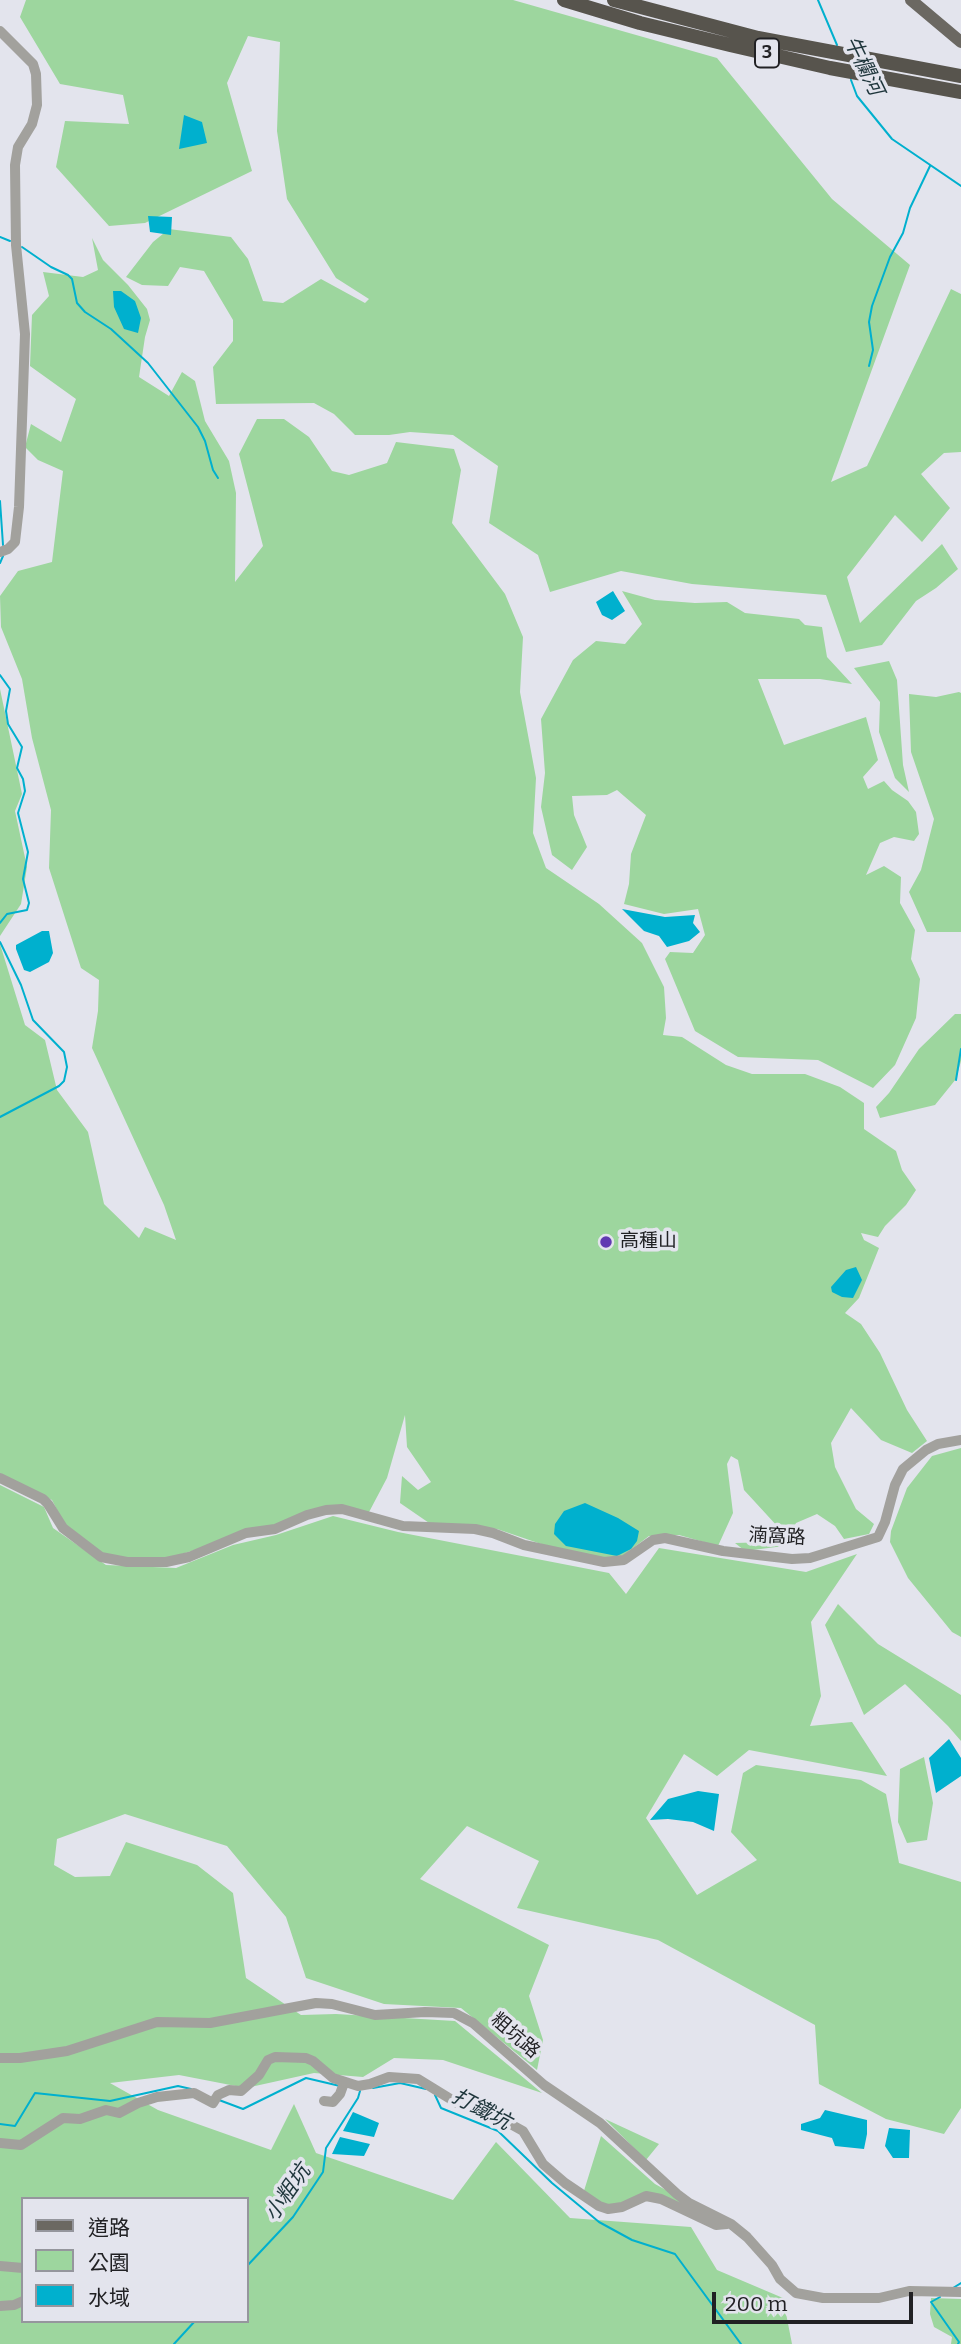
<!DOCTYPE html>
<html>
<head>
<meta charset="utf-8">
<style>
  body { margin:0 }
  #map { position:relative; width:961px; height:2344px; overflow:hidden; background:#e3e4ed; font-family:Bitter,"Noto Sans TC",serif }
  canvas { display:block }
  .legend { position:absolute; left:21px; top:2197px; width:228px; height:126px; box-sizing:border-box; background:#e3e4ed; border:2px solid #95969d; margin:0; padding:9px 12px; list-style:none; font-size:21px; color:#212124 }
  .legend li { display:flex; align-items:center; gap:14px; height:35px }
  .legend b { width:35px; border:2px solid #95969d }
  .scale { position:absolute; left:712px; top:2292px; width:201px; height:32px; box-sizing:border-box; border:4px solid #212124; border-top:0; padding-left:9px; font-size:21px; line-height:24px; white-space:nowrap; color:#212124; -webkit-text-stroke:5px #e3e4ed; paint-order:stroke }
</style>
</head>
<body>
<div id="map">
<canvas width="961" height="2344"></canvas>
<ul class="legend">
<li><b style="height:9px;background:#6b6862"></b>道路</li>
<li><b style="height:19px;background:#9dd69e"></b>公園</li>
<li><b style="height:19px;background:#00b0ce"></b>水域</li>
</ul>
<div class="scale">200 m</div>
</div>
<script>
const ctx = document.querySelector('canvas').getContext('2d');
ctx.lineJoin = 'round';
function fillPath(path, color) {
  ctx.fillStyle = color;
  ctx.fill(path, 'evenodd');
}
function shape(rows) {
  const path = new Path2D();
  for (const r of rows) {
    path.moveTo(r[0], r[1]);
    for (let i = 2; i < r.length; i += 2) path.lineTo(r[i], r[i + 1]);
  }
  return path;
}
function trace(path, color, width, dash) {
  ctx.strokeStyle = color;
  ctx.lineWidth = width;
  ctx.lineCap = dash ? 'butt' : 'round';
  ctx.setLineDash(dash || []);
  ctx.stroke(path);
}
function label(font, color, halo, rows, align = 'center') {
  ctx.font = font + ' Bitter,"Noto Sans TC",serif';
  ctx.lineWidth = 7;
  ctx.setLineDash([]);
  ctx.textBaseline = 'middle';
  ctx.strokeStyle = halo;
  ctx.fillStyle = color;
  for (const [text, x, y, turn = 0] of rows) {
    ctx.save();
    ctx.translate(x, y);
    ctx.rotate((+turn || 0) * Math.PI / 180);
    ctx.textAlign = isNaN(turn) ? turn : align;
    if (halo) ctx.strokeText(text, 0, 0);
    ctx.fillText(text, 0, 0);
    ctx.restore();
  }
}
const green = shape([
  [26,0,513,0,717,58,832,199,910,265,831,482,867,466,951,289,961,294,961,452,944,453,921,474,950,508,922,542,895,515,847,577,860,623,942,544,958,569,936,588,916,601,882,645,846,652,826,595,692,584,621,571,550,592,538,555,489,523,498,466,453,435,410,432,389,435,355,435,334,414,314,403,216,404,213,367,233,341,233,320,204,271,180,267,168,286,142,285,126,277,153,242,169,229,231,237,248,259,263,301,283,303,321,279,365,303,369,299,336,278,287,199,277,131,280,42,248,36,227,83,252,171,145,223,109,226,56,167,65,121,129,124,123,95,60,84,20,17],
  [92,238,103,260,128,285,147,309,150,320,145,337,139,377,169,396,182,372,195,381,205,421,229,461,236,493,235,582,263,546,239,454,257,419,284,419,309,437,332,471,349,475,387,463,396,442,454,449,461,470,452,523,505,594,523,637,520,692,536,778,533,833,546,868,599,904,642,943,664,987,666,1018,663,1035,682,1037,726,1065,752,1074,805,1074,840,1087,864,1103,864,1129,896,1151,902,1170,916,1190,906,1205,885,1226,878,1237,861,1233,864,1240,879,1248,859,1298,845,1313,861,1324,880,1353,907,1410,927,1441,912,1453,881,1440,851,1408,831,1443,835,1467,856,1509,874,1524,869,1534,844,1539,835,1526,817,1514,796,1523,784,1546,745,1551,735,1543,772,1542,778,1527,744,1490,738,1460,731,1456,727,1464,733,1513,718,1546,679,1535,649,1536,620,1558,605,1559,544,1545,497,1529,432,1525,400,1503,402,1476,418,1490,431,1482,407,1447,405,1415,387,1478,368,1514,327,1506,279,1524,169,1558,114,1558,97,1551,66,1528,52,1500,0,1475,0,944,25,1025,45,1040,57,1090,88,1132,104,1204,139,1238,145,1227,176,1240,164,1205,92,1048,98,1011,99,980,81,968,49,868,51,810,32,738,22,679,1,627,0,596,18,571,52,562,63,471,38,460,25,447,31,424,61,442,76,399,30,366,32,315,49,296,43,272,83,277,98,270],
  [622,591,655,600,695,603,727,602,745,613,799,619,805,625,822,627,827,657,852,684,820,679,758,679,784,745,866,717,878,760,863,777,868,789,884,781,892,790,908,801,916,812,919,834,914,841,894,837,880,843,866,875,884,866,901,877,900,903,915,930,911,959,920,979,916,1018,895,1065,873,1088,818,1060,738,1057,695,1031,665,959,670,952,693,953,705,935,698,909,664,914,624,904,629,884,631,854,646,815,617,790,607,795,572,796,574,815,587,847,572,870,552,855,541,807,545,773,541,719,573,660,596,641,625,644,642,624],
  [889,661,897,680,903,765,909,792,895,778,879,732,880,702,854,668],
  [0,689,22,794,15,811,27,867,21,904,0,936],
  [959,692,961,693,961,932,927,932,909,892,921,870,934,819,911,752,909,694,936,697],
  [955,1014,961,1014,961,1061,956,1079,935,1105,880,1118,876,1107,889,1093,919,1049],
  [961,1448,961,1637,952,1632,908,1578,890,1542,891,1531,907,1488,932,1456],
  [0,1485,44,1507,53,1528,106,1565,176,1568,233,1545,276,1535,333,1516,398,1532,609,1573,626,1594,659,1548,806,1572,857,1554,811,1622,821,1696,810,1726,852,1722,887,1776,749,1750,717,1776,684,1754,646,1818,697,1895,757,1860,731,1832,743,1773,756,1765,861,1780,886,1794,899,1863,961,1882,961,2108,944,2134,886,2119,819,2084,815,2025,658,1940,517,1908,539,1861,467,1826,420,1879,549,1945,529,1996,543,2040,537,2070,461,2008,384,2004,306,1978,286,1917,227,1846,125,1814,57,1839,54,1865,75,1877,110,1876,126,1842,197,1865,233,1893,246,1978,301,2015,336,2014,455,2021,542,2093,443,2060,394,2058,363,2077,314,2073,246,2088,179,2075,110,2083,158,2110,271,2150,294,2104,316,2153,453,2200,496,2142,570,2218,691,2227,717,2270,783,2298,792,2344,0,2344],
  [23,2199,247,2199,247,2321,23,2321],
  [838,1604,878,1644,961,1695,961,1741,948,1726,905,1684,864,1715,825,1625],
  [924,1757,933,1803,927,1840,907,1843,898,1822,900,1769],
  [605,2119,659,2144,646,2160],
  [601,2136,655,2184,711,2215,664,2198,620,2205,601,2204,583,2194],
  [931,2298,961,2299,961,2344,951,2344,952,2337,934,2327,930,2314]
]);
const water = shape([
  [184,115,202,122,207,143,179,149],
  [148,216,172,217,171,235,150,232],
  [113,291,121,291,135,301,141,318,138,333,124,329,114,307],
  [613,591,625,611,612,620,602,615,596,602],
  [622,909,665,917,695,915,693,923,700,932,689,941,667,947,659,936,644,931],
  [42,931,49,931,53,953,49,962,30,972,24,970,16,949,16,945],
  [856,1267,862,1280,853,1298,842,1297,832,1292,831,1287,846,1270],
  [585,1503,618,1518,639,1531,637,1541,631,1549,617,1556,566,1546,554,1534,555,1524,564,1511],
  [949,1739,961,1758,961,1776,936,1793,929,1758],
  [698,1791,719,1794,714,1831,693,1822,668,1819,650,1820,668,1799],
  [825,2110,867,2120,867,2134,864,2149,835,2146,832,2138,801,2130,801,2124,820,2118],
  [353,2112,379,2123,374,2137,343,2131],
  [889,2128,910,2130,909,2158,893,2158,885,2146],
  [340,2137,370,2144,364,2156,332,2154]
]);
const stream = shape([
  [818,0,837,45],
  [851,80,857,96,892,139,961,186],
  [0,237,10,241],
  [22,247,51,267,68,275,72,279,77,303,85,312,111,329,148,363,198,427,205,441,213,470,218,478],
  [869,366,873,350,869,322,872,306,890,257,903,233,910,208,930,166],
  [0,501,3,545],
  [0,563,3,556],
  [0,675,10,689,6,711,8,724,22,747,17,768,23,779,25,791,18,813,28,852,23,879,29,903,27,910,7,914,0,923],
  [0,942,21,985,33,1020,64,1052,67,1067,64,1081,59,1086,0,1117],
  [956,1080,961,1049],
  [373,2088,400,2083,426,2089],
  [435,2095,441,2108,498,2131,552,2183,599,2222,632,2240,675,2254,741,2344],
  [219,2100,243,2109,306,2078,340,2086],
  [0,2124,15,2126,35,2093,110,2101,178,2086,191,2089],
  [247,2266,293,2217,323,2172,326,2148,358,2098,360,2091],
  [953,2288,961,2283],
  [940,2297,931,2302,959,2342,958,2344],
  [174,2344,195,2321]
]);
const minor = shape([
  [0,31,33,64,36,74,37,105,32,124,18,147,15,165,16,245,25,334,19,507,15,542,8,549,0,552],
  [0,1478,43,1499,48,1504,63,1528,101,1557,127,1562,166,1562,189,1557,246,1533,275,1529,307,1515,326,1510,342,1509,403,1526,475,1529,493,1533,524,1545,604,1562,624,1560,653,1540,665,1538,723,1551,792,1559,810,1558,878,1537,885,1522,895,1485,903,1469,926,1450,938,1444,961,1440],
  [0,2058,20,2058,67,2051,157,2022,210,2023,316,2003,332,2004,375,2015,425,2012,454,2013,473,2023,544,2085,600,2123,677,2194,689,2203,731,2224,747,2237,772,2265,780,2279,796,2293,823,2298,879,2298,909,2291,961,2292],
  [324,2101,333,2102,340,2094,344,2083],
  [0,2143,21,2145,63,2118,80,2119,106,2110,119,2113,138,2103,157,2097,194,2093,213,2103,218,2095,229,2090,241,2091,259,2075,268,2060,275,2057,306,2058,313,2061,333,2078,358,2086,370,2084,389,2077,418,2079,457,2103,475,2108,489,2116,505,2121,523,2131,543,2164,565,2183,599,2206,608,2209,622,2207,646,2196,661,2199,716,2225,727,2224],
  [0,2266,23,2268],
  [0,2306,14,2305,23,2301]
]);
const major = shape([
  [911,0,961,42]
]);
const highway = shape([
  [564,0,640,23,730,45,830,68,961,92],
  [614,0,758,38,961,76]
]);
const markers = [
  [606,1242,7,"#613ab2"]
];
const shields = [
  [767,53,24]
];
const shieldNames = [
  ["3",767,53]
];
const poiNames = [
  ["高種山",620,1242]
];
const streetNames = [
  ["湳窩路",777,1537,3],
  ["粗坑路",515,2036,41]
];
const waterNames = [
  ["牛欄河",863,66,64],
  ["打鐵坑",481,2110,28],
  ["小粗坑",288,2193,-55]
];
fillPath(green, '#9dd69e');
fillPath(water, '#00b0ce');
trace(stream, '#00b0ce', 2);
trace(minor, '#a2a19d', 10);
trace(major, '#6b6862', 12);
trace(highway, '#57544d', 14);
for (const [x, y, r, color] of markers) {
  const dot = new Path2D();
  dot.arc(x, y, r, 0, 2 * Math.PI);
  ctx.fillStyle = color;
  ctx.fill(dot);
  trace(dot, '#e3e4ed', 2.5);
}
for (const [x, y, w] of shields) {
  const box = new Path2D();
  box.roundRect(x - w / 2, y - 14.5, w, 29, 5);
  ctx.fillStyle = '#e3e4ed';
  ctx.fill(box);
  trace(box, '#212124', 2);
}
label('bold 18px', '#212124', null, shieldNames);
label('19px', '#212124', '#e3e4ed', poiNames, 'left');
label('19px', '#212124', '#e3e4ed', streetNames);
label('italic 21px', '#1e353b', '#e3e4ed', waterNames);
</script>
</body>
</html>
